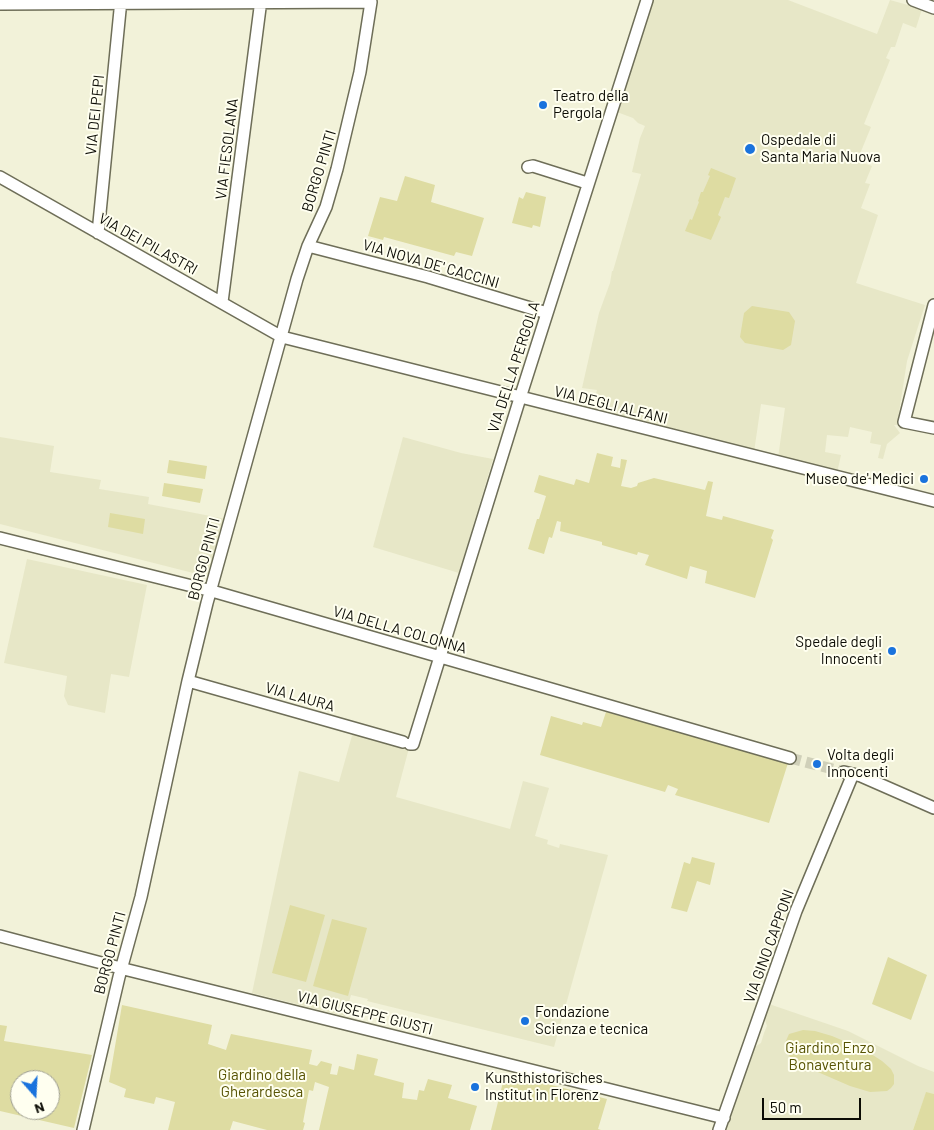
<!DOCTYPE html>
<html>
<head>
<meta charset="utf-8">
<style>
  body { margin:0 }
  #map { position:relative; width:934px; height:1130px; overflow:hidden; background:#f2f2d9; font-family:Barlow,sans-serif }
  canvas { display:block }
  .north { position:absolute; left:10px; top:1070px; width:50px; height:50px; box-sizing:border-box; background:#fffff0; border:1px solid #9e9e92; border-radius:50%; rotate:161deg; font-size:14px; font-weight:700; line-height:20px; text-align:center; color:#0c0c05 }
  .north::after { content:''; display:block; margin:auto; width:18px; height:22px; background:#1a73dd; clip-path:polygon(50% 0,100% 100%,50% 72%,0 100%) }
  .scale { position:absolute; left:762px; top:1098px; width:99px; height:22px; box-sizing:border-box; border:2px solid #0c0c05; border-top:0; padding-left:6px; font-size:15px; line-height:18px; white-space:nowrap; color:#0c0c05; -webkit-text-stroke:4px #fffff0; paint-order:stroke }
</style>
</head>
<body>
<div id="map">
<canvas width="934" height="1130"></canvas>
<div class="north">N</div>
<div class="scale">50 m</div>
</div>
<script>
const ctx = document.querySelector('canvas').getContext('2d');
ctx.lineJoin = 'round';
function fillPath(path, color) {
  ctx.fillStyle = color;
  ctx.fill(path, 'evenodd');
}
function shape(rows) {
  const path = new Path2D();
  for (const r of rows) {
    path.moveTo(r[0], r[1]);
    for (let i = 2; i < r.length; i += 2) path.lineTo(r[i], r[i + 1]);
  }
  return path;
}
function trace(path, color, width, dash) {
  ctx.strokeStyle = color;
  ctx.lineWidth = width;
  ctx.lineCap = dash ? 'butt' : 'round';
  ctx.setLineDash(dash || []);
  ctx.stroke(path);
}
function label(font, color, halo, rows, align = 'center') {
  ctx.font = font + ' Barlow,sans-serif';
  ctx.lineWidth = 4;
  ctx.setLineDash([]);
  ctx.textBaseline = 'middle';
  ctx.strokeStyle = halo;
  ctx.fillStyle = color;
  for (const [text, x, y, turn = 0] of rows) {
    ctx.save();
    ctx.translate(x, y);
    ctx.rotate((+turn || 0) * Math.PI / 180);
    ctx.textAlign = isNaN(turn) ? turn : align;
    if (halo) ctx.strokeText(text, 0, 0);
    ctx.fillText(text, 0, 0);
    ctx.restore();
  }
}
const built = shape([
  [653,0,788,0,877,34,890,0,922,9,916,28,903,23,895,47,891,47,886,58,890,60,864,124,871,127,857,161,872,166,865,183,870,184,861,208,878,215,856,283,925,305,907,361,897,425,894,425,900,433,887,444,883,459,878,458,881,445,870,443,872,432,850,427,848,437,827,435,825,452,841,455,837,473,778,458,785,408,761,404,754,452,703,439,703,436,683,431,592,408,597,390,582,388,599,313,610,283,612,271,613,271,641,174,632,172,640,138,645,126,638,123,633,118,617,112],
  [0,437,54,446,50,472,101,480,99,489,149,497,148,504,226,519,209,577,0,524],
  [403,437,461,453,493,459,459,573,373,547],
  [27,559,147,585,129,677,111,674,105,713,68,705,64,696,67,676,4,663],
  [353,732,409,748,396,797,510,829,523,781,549,788,535,836,548,840,547,844,559,848,560,844,608,855,554,1047,367,1001,368,999,351,995,345,1016,252,993,299,771,339,782],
  [769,1004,848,1031,918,1066,934,1072,934,1094,926,1093,913,1130,725,1130,753,1048,761,1043,764,1033,767,1026,764,1017]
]);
const green = shape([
  [711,168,736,178,729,198,725,197,718,215,721,217,711,240,685,231,690,219,692,220,699,202,698,201,701,192,703,192,710,176,708,175],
  [405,176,435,185,431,202,484,218,472,256,456,252,454,256,384,237,383,240,368,236,380,197,397,201],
  [526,192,546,197,540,227,533,225,532,228,512,223,519,197,523,199],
  [752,306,789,312,795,321,791,345,783,350,745,343,740,337,744,313],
  [597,453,613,457,611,466,620,468,621,459,627,460,621,486,631,488,637,486,638,483,654,478,705,490,708,481,713,482,706,516,722,520,723,516,774,530,771,538,773,540,755,598,705,583,707,571,690,566,687,579,645,565,649,555,638,552,637,555,602,545,602,542,560,531,561,522,557,521,552,538,549,537,544,554,528,549,537,519,539,519,546,496,534,492,539,475,574,485,576,479,589,483],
  [169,460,207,466,205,479,167,473],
  [164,483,203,489,200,503,162,496],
  [110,513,145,519,143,534,108,527],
  [606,712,788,763,769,823,675,795,678,789,668,785,665,792,540,755,551,716,582,725,583,722,601,727],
  [692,857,715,863,710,885,697,881,687,912,671,908,684,862,690,864],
  [290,905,325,915,306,982,272,973],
  [332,919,367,928,348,996,313,986],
  [888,957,927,975,911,1020,872,1004],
  [122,1005,212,1025,208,1044,226,1050,231,1034,312,1050,309,1064,317,1066,321,1061,332,1064,330,1074,337,1075,339,1066,354,1070,357,1054,378,1059,374,1075,404,1083,402,1098,417,1100,419,1090,424,1091,428,1079,452,1085,448,1098,477,1106,470,1130,319,1130,329,1087,315,1082,313,1091,309,1090,303,1122,305,1123,303,1130,267,1130,233,1121,230,1130,168,1130,175,1102,156,1097,154,1104,124,1097,126,1089,109,1082],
  [0,1025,7,1026,4,1041,92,1055,74,1128,0,1111],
  [20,1080,50,1080,50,1110,20,1110],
  [803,1030,815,1031,832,1036,865,1050,882,1061,891,1069,894,1075,894,1084,891,1088,887,1091,870,1092,850,1086,797,1063,790,1057,786,1050,785,1043,789,1034],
  [516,1076,607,1099,598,1129,601,1130,491,1130,503,1082,514,1085],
  [926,1092,934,1094,934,1130,913,1130]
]);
const streetTunnel = shape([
  [790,758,844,772]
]);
const street = shape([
  [913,0,934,8],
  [0,4,371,2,360,72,337,169,326,207,308,246,297,279,207,603,188,681,141,897,119,977,83,1130],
  [528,167,533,166,587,183],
  [0,177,282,337,934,501],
  [98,233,121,0],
  [308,246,428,277,547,313],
  [222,302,261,0],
  [934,305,904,422,934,428],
  [0,538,212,591,790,758],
  [188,681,403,742],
  [410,744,413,744,520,398,647,0],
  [844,772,861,776,934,808],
  [0,936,128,970,724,1118],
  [719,1130,796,911,853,774]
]);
const markers = [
  [543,105,5,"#1a73dd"],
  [750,149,6,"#1a73dd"],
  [924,479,5,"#1a73dd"],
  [892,651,5,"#1a73dd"],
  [817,764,5,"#1a73dd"],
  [525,1021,5,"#1a73dd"],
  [475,1087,5,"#1a73dd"]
];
const poiNames = [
  ["Teatro della",553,96],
  ["Pergola",553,113],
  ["Ospedale di",761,140],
  ["Santa Maria Nuova",761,157],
  ["Museo de' Medici",914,479,"right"],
  ["Spedale degli",882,642,"right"],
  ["Innocenti",882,659,"right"],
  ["Volta degli",827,755],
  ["Innocenti",827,772],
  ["Fondazione",535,1012],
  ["Scienza e tecnica",535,1029],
  ["Kunsthistorisches",485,1078],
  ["Institut in Florenz",485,1095]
];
const streetNames = [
  ["VIA DEI PEPI",95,115,-84],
  ["VIA FIESOLANA",227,149,-83],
  ["BORGO PINTI",319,171,-73],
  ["VIA DEI PILASTRI",148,244,29],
  ["VIA NOVA DE' CACCINI",431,264,16],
  ["VIA DELLA PERGOLA",514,367,-72],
  ["VIA DEGLI ALFANI",611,405,14],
  ["BORGO PINTI",204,559,-75],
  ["VIA DELLA COLONNA",400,630,16],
  ["VIA LAURA",300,697,16],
  ["VIA GINO CAPPONI",769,946,-70],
  ["BORGO PINTI",110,953,-75],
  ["VIA GIUSEPPE GIUSTI",365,1013,14]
];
const parkNames = [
  ["Giardino Enzo",830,1048],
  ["Bonaventura",830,1065],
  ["Giardino della",262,1075],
  ["Gherardesca",262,1092]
];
fillPath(built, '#e7e7c7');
fillPath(green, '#dedca2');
trace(streetTunnel, '#d0d0b9', 11, [11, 5.5]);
trace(street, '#6e6e58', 14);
trace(street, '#fff', 11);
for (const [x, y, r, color] of markers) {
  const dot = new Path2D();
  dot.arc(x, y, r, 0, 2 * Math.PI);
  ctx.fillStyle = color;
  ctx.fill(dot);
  trace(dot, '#fffff0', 2);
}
label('15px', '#0c0c05', '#fffff0', poiNames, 'left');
label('15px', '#0c0c05', '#fffff0', streetNames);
label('15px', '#575302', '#fffff0', parkNames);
</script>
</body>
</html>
